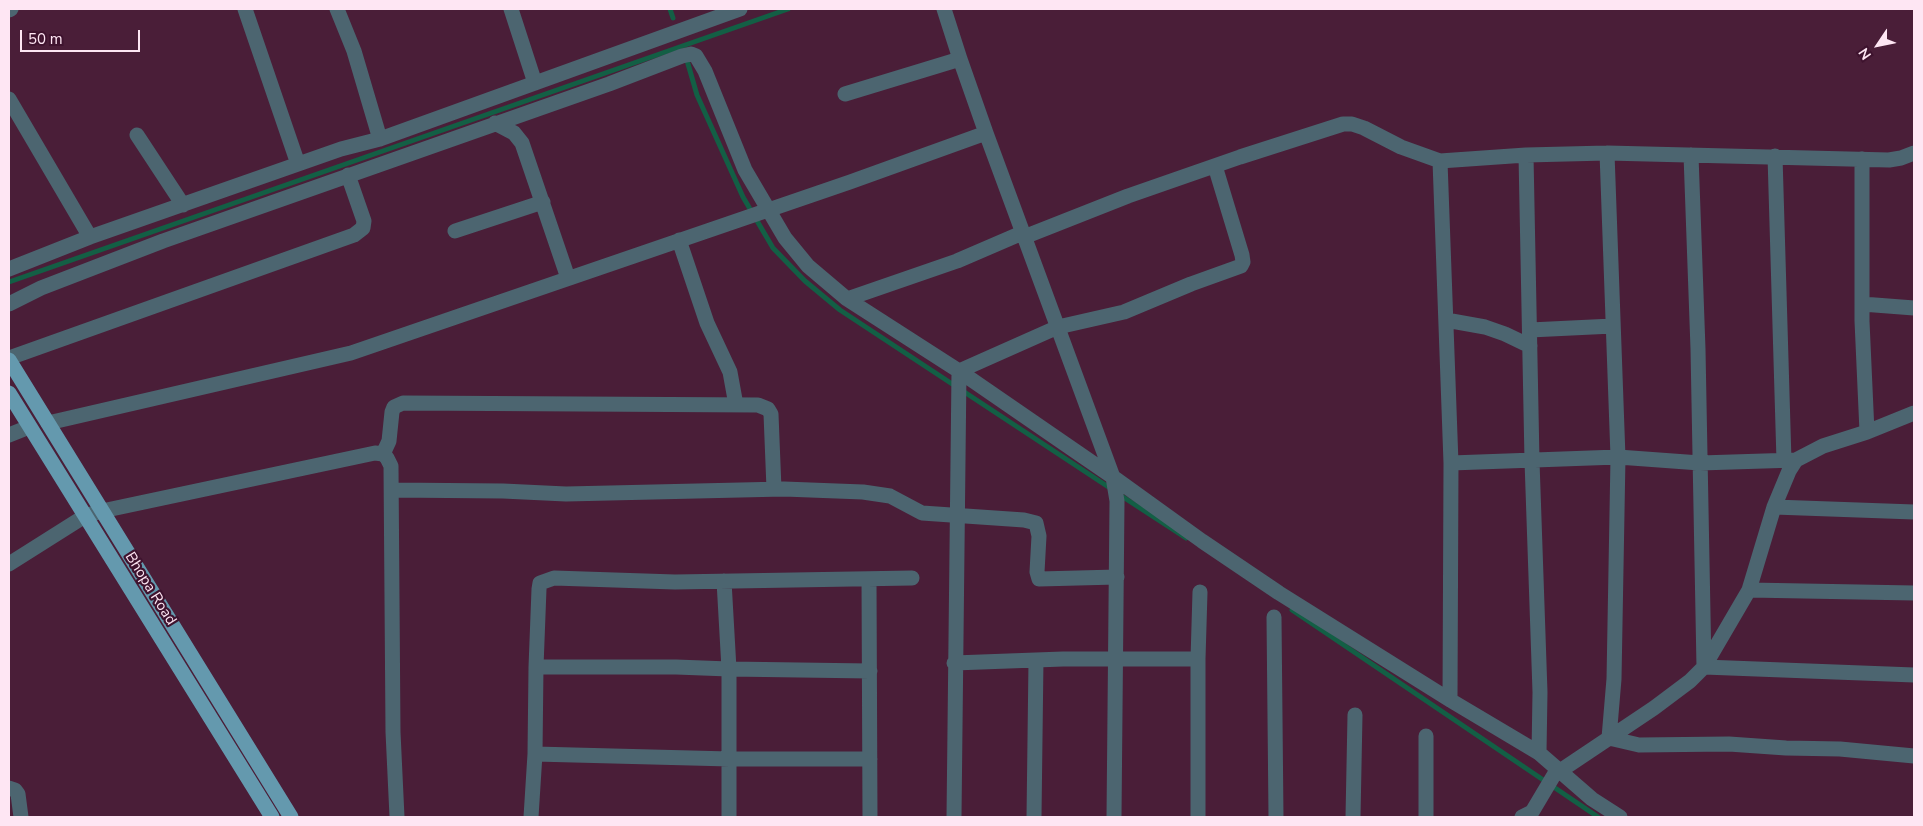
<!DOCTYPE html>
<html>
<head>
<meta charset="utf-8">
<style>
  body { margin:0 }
  #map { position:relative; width:1923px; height:826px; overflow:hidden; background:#4a1e38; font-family:"Nunito Sans",sans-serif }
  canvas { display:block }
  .frame { position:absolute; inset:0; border:10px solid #fee6f3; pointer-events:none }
  .north { position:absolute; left:1853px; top:20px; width:50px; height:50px; -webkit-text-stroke:4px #3e132e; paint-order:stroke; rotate:236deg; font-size:14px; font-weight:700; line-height:20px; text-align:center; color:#fee6f3 }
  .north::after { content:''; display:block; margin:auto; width:18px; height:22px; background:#fee6f3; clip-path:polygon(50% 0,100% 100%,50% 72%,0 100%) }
  .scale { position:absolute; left:20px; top:30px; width:120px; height:22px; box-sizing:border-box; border:2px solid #fee6f3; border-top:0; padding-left:6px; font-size:15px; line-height:18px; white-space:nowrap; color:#fee6f3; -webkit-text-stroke:4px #3e132e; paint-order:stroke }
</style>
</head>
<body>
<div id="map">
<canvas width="1923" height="826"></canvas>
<div class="frame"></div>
<div class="north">N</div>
<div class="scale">50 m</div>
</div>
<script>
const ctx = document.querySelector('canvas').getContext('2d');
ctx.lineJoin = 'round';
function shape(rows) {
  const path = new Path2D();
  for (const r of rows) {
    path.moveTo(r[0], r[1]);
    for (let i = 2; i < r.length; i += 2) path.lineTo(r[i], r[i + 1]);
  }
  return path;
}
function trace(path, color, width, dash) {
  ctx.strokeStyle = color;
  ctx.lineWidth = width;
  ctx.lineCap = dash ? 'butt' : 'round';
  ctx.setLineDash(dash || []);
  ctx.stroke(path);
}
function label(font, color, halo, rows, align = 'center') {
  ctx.font = font + ' "Nunito Sans",sans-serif';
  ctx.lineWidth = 4.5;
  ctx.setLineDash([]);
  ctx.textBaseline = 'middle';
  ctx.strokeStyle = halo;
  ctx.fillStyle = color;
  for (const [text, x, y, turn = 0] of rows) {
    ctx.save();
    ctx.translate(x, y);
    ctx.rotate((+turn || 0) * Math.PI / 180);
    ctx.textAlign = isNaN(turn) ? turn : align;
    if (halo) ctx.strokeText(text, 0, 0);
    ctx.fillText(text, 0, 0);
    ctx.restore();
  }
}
const stream = shape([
  [670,9,673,18],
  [686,57,697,95,743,197,773,248,805,281,840,310,1113,490],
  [9,282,788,9],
  [1120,495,1186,538],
  [1292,610,1598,817]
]);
const minor = shape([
  [245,9,298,164],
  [337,9,354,51,380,139],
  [511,9,535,83],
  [944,9,960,59,986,133,1113,477,1117,501,1114,817],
  [9,10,11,9],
  [845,94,960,59],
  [9,99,90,237],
  [495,123,514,133,522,143,568,278],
  [137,135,183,205],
  [1607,153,1618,457,1614,679,1609,738,1639,745,1729,744,1786,748,1840,749,1914,756],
  [1526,155,1532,461,1540,692,1539,753],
  [1691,155,1698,349,1704,667,1914,675],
  [1775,156,1784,461],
  [1862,159,1862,321,1867,432],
  [1440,161,1451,463,1450,700],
  [455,231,543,202],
  [1024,237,1128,196,1240,157,1343,124,1352,124,1364,128,1401,147,1440,161,1526,155,1607,153,1889,160,1901,158,1914,153],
  [679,240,707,323,730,372,736,405],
  [9,269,90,237,341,149,380,139,740,9],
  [847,299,957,261,1022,233],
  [9,304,41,288,163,241,609,84,682,56,691,54,696,56,705,71,745,170,785,238,808,266,847,299,959,371,1113,477,1202,541,1279,593,1450,700,1539,753,1592,799,1620,817],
  [1862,304,1914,308],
  [1446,320,1485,327,1505,334,1530,346],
  [1530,330,1613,326],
  [9,358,354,235,363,228,364,221,348,175],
  [48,423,351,353,850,182,986,133],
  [9,435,29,427],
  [383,454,389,441,392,412,394,407,403,403,758,405,768,409,771,414,774,489],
  [1451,463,1618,457,1700,463,1796,460],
  [392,490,503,491,566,494,784,489,863,492,890,496,922,513,1024,520,1036,523,1039,536,1037,572,1039,579,1117,577],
  [1774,507,1914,512],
  [9,564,85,516,102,511,375,453,383,454,387,458,391,466,393,732,397,817],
  [869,579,870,817],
  [724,581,729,669,729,817],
  [1749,590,1914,593],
  [1274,617,1276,817],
  [954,663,1063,659,1198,659],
  [536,667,676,667,729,669,870,671],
  [535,754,730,759,870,759],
  [9,788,15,790,18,794,21,817],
  [531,817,535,754,536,667,539,589,540,583,554,578,675,582,912,578],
  [954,817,959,371,1058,327,1124,312,1191,284,1241,266,1243,262,1242,255,1215,166],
  [1034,817,1036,660],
  [1198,817,1198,659,1200,592],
  [1353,817,1355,715],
  [1426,817,1426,736],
  [1522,817,1532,812,1554,775,1654,708,1690,681,1704,667,1749,590,1774,507,1789,471,1796,460,1823,446,1867,432,1914,413]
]);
const major = shape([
  [9,360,291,817],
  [9,393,272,817]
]);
const streetNames = [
  ["Bhopa Road",150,589,58]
];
trace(stream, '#135f45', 5);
trace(minor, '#4c6570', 15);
trace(major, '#6499ae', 15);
label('15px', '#fee6f3', '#3e132e', streetNames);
</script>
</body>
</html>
